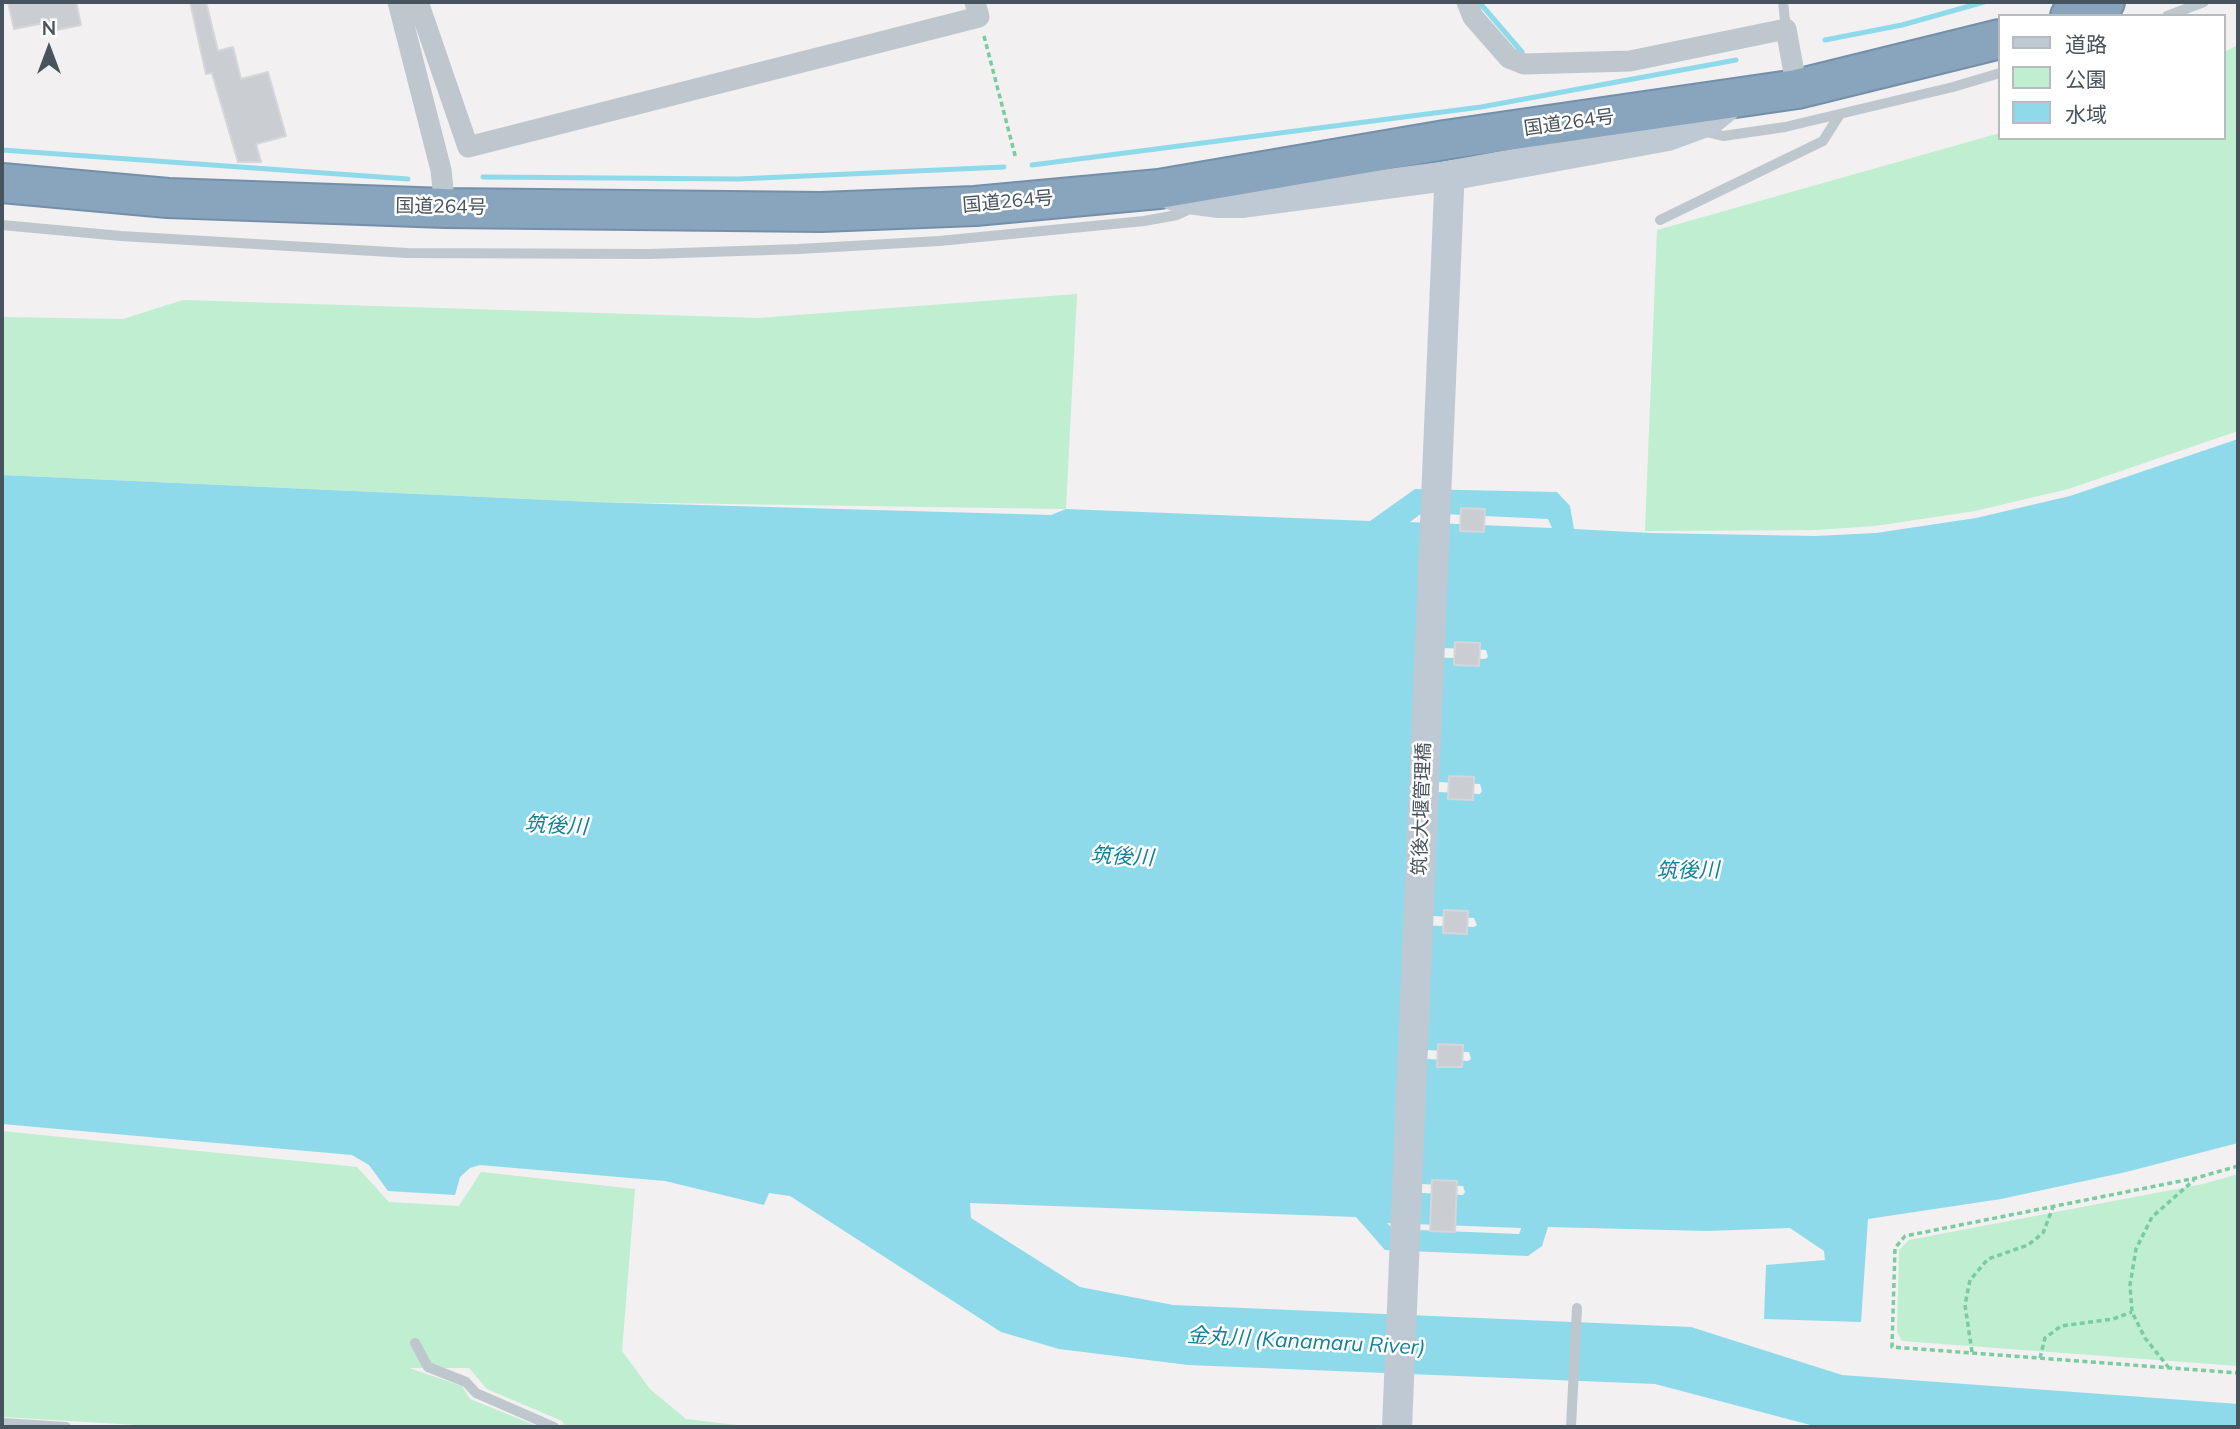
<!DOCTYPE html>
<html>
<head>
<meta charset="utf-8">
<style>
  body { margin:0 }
  #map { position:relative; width:2240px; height:1429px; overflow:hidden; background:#f2f0f0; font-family:Mulish,"Noto Sans JP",sans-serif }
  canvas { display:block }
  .frame { position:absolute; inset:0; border:4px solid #48545d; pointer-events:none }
  .legend { position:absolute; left:1998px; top:14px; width:228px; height:126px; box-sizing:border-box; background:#fff; border:2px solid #b6bbbe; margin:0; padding:9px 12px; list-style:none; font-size:21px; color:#48545d }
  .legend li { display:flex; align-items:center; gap:14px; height:35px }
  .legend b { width:35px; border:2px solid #b6bbbe }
  .north { position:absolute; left:14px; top:14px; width:70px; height:70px; -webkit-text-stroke:5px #fff; paint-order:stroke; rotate:0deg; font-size:19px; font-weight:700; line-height:28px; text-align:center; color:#48545d }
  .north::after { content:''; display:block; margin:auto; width:24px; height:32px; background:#48545d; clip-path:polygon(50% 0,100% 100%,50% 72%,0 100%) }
</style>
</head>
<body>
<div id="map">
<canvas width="2240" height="1429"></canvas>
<div class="frame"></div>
<ul class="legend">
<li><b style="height:9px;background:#bec9d3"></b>道路</li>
<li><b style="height:19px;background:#bfeed0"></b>公園</li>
<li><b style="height:19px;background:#8edaea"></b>水域</li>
</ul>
<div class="north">N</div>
</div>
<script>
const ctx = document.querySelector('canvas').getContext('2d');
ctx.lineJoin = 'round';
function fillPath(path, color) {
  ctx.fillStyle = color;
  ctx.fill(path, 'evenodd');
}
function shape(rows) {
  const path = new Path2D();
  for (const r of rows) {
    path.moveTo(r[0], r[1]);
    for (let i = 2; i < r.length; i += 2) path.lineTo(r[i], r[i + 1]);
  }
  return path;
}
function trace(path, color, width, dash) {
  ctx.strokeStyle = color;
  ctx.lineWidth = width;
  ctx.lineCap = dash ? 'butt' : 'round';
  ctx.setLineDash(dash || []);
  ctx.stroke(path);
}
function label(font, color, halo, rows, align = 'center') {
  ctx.font = font + ' Mulish,"Noto Sans JP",sans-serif';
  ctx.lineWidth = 5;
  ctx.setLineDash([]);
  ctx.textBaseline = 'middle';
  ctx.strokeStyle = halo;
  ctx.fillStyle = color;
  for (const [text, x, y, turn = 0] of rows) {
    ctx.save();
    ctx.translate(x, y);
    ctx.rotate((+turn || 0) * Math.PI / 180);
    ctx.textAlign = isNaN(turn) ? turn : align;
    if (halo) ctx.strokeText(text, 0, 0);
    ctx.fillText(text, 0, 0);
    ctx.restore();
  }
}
const green = shape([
  [2238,45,2238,431,2068,489,1975,511,1875,526,1816,530,1645,531,1657,230,2000,133,2000,138,2224,138,2224,52],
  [1077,294,1066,509,593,502,2,475,2,317,123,319,183,300,758,318],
  [2,1131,357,1167,389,1202,459,1206,481,1172,635,1189,622,1351,650,1389,686,1419,753,1427,565,1427,562,1421,487,1389,469,1368,409,1368,462,1386,470,1399,539,1427,171,1427,2,1417],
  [2238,1174,2238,1366,1902,1341,1897,1332,1899,1250,1909,1240,2203,1184]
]);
const water = shape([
  [2238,439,2238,1143,2126,1172,2001,1199,1868,1219,1861,1322,1764,1319,1766,1265,1825,1260,1824,1251,1790,1228,1707,1231,1548,1227,1542,1246,1528,1256,1385,1250,1356,1217,970,1203,971,1218,1080,1287,1173,1305,1691,1327,1842,1375,2238,1404,2238,1427,1818,1427,1655,1384,1188,1365,1059,1349,1001,1332,790,1196,769,1193,764,1205,665,1181,480,1165,470,1168,460,1177,455,1195,388,1191,369,1165,352,1155,2,1124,2,475,593,502,1051,515,1066,509,1370,521,1415,489,1557,492,1570,506,1574,529,1651,533,1815,536,1876,533,1976,518,2070,496],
  [1422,513,1548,519,1552,528,1410,522],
  [1423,647,1486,650,1488,657,1485,659,1423,657],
  [1418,781,1480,784,1482,791,1480,794,1417,791],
  [1412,915,1474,918,1477,925,1474,927,1412,925],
  [1406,1049,1469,1052,1471,1059,1468,1061,1406,1058],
  [1401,1183,1463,1186,1465,1192,1463,1195,1400,1192],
  [1387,1223,1521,1228,1521,1229,1519,1234,1393,1229]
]);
const stream = shape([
  [1479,2,1522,52],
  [1825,40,1902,25,1984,2],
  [2,150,408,179],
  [1032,165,1481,107,1736,60],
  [483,177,738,179,1004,167]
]);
const building = shape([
  [8,2,76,2,81,25,52,31,49,22,14,29,8,2],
  [190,2,206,2,218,51,233,47,241,79,268,72,286,136,256,144,261,162,238,162,212,73,206,74,190,2],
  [1461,508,1485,509,1484,532,1460,531,1461,508],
  [1455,642,1480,643,1479,666,1454,665,1455,642],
  [1449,776,1474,777,1473,800,1448,799,1449,776],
  [1444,910,1468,911,1467,934,1443,933,1444,910],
  [1438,1044,1463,1045,1462,1067,1437,1067,1438,1044],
  [1432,1180,1457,1181,1455,1232,1430,1231,1432,1180]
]);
const path = shape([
  [984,36,1016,159],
  [2238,1166,2196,1178,1905,1236,1895,1248,1892,1347,2238,1373],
  [1972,1352,1965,1305,1970,1280,1988,1259,2028,1245,2043,1233,2053,1207],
  [2040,1358,2045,1338,2061,1326,2113,1319,2132,1312],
  [2169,1368,2145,1338,2132,1312,2130,1285,2136,1249,2152,1217,2194,1180]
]);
const lane = shape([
  [1783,2,1786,29],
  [2167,16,2204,2],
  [1702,131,1723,136,1785,127,1953,87,2000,73],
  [1660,220,1823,141,1840,114],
  [2,225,121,236,407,253,650,254,799,249,939,241,1144,221,1177,215,1194,207],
  [415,1343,428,1367,466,1382,476,1393,554,1427],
  [2,1423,66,1427],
  [1571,1427,1577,1308]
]);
const street = shape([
  [398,2,441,170,445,208],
  [418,2,468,147,979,17,975,2],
  [1467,2,1473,17,1509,58,1524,64,1630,61,1786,29,1797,89]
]);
const secondary = shape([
  [1165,192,1179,198,1217,203,1243,203,1448,176,1668,136,1709,121,1737,98],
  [1397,1427,1449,190,1448,176]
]);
const highway = shape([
  [2070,16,2105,2],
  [2,183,168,198,445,208,821,212,975,206,1159,189,1445,140,1797,89,2000,39]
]);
const streetNames = [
  ["国道264号",1569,123,-8],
  ["国道264号",1008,202,-5],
  ["国道264号",441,207,1],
  ["筑後大堰管理橋",1422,809,-88]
];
const waterNames = [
  ["筑後川",556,826,3],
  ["筑後川",1122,857,3],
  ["筑後川",1688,871,-1],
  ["金丸川 (Kanamaru River)",1306,1342,3]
];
fillPath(green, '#bfeed0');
fillPath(water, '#8edaea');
trace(stream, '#8edaea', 5);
fillPath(building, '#cacdd2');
trace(building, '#d4d6db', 2);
trace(highway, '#748fa9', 42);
trace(path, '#78cca0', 3.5, [5, 3.5]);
trace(lane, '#bec7ce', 10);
trace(street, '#bec7ce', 21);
trace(secondary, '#bec9d3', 30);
trace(highway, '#89a4bd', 38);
label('19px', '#48545d', '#fff', streetNames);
label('italic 21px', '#108199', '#fff', waterNames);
</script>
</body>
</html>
